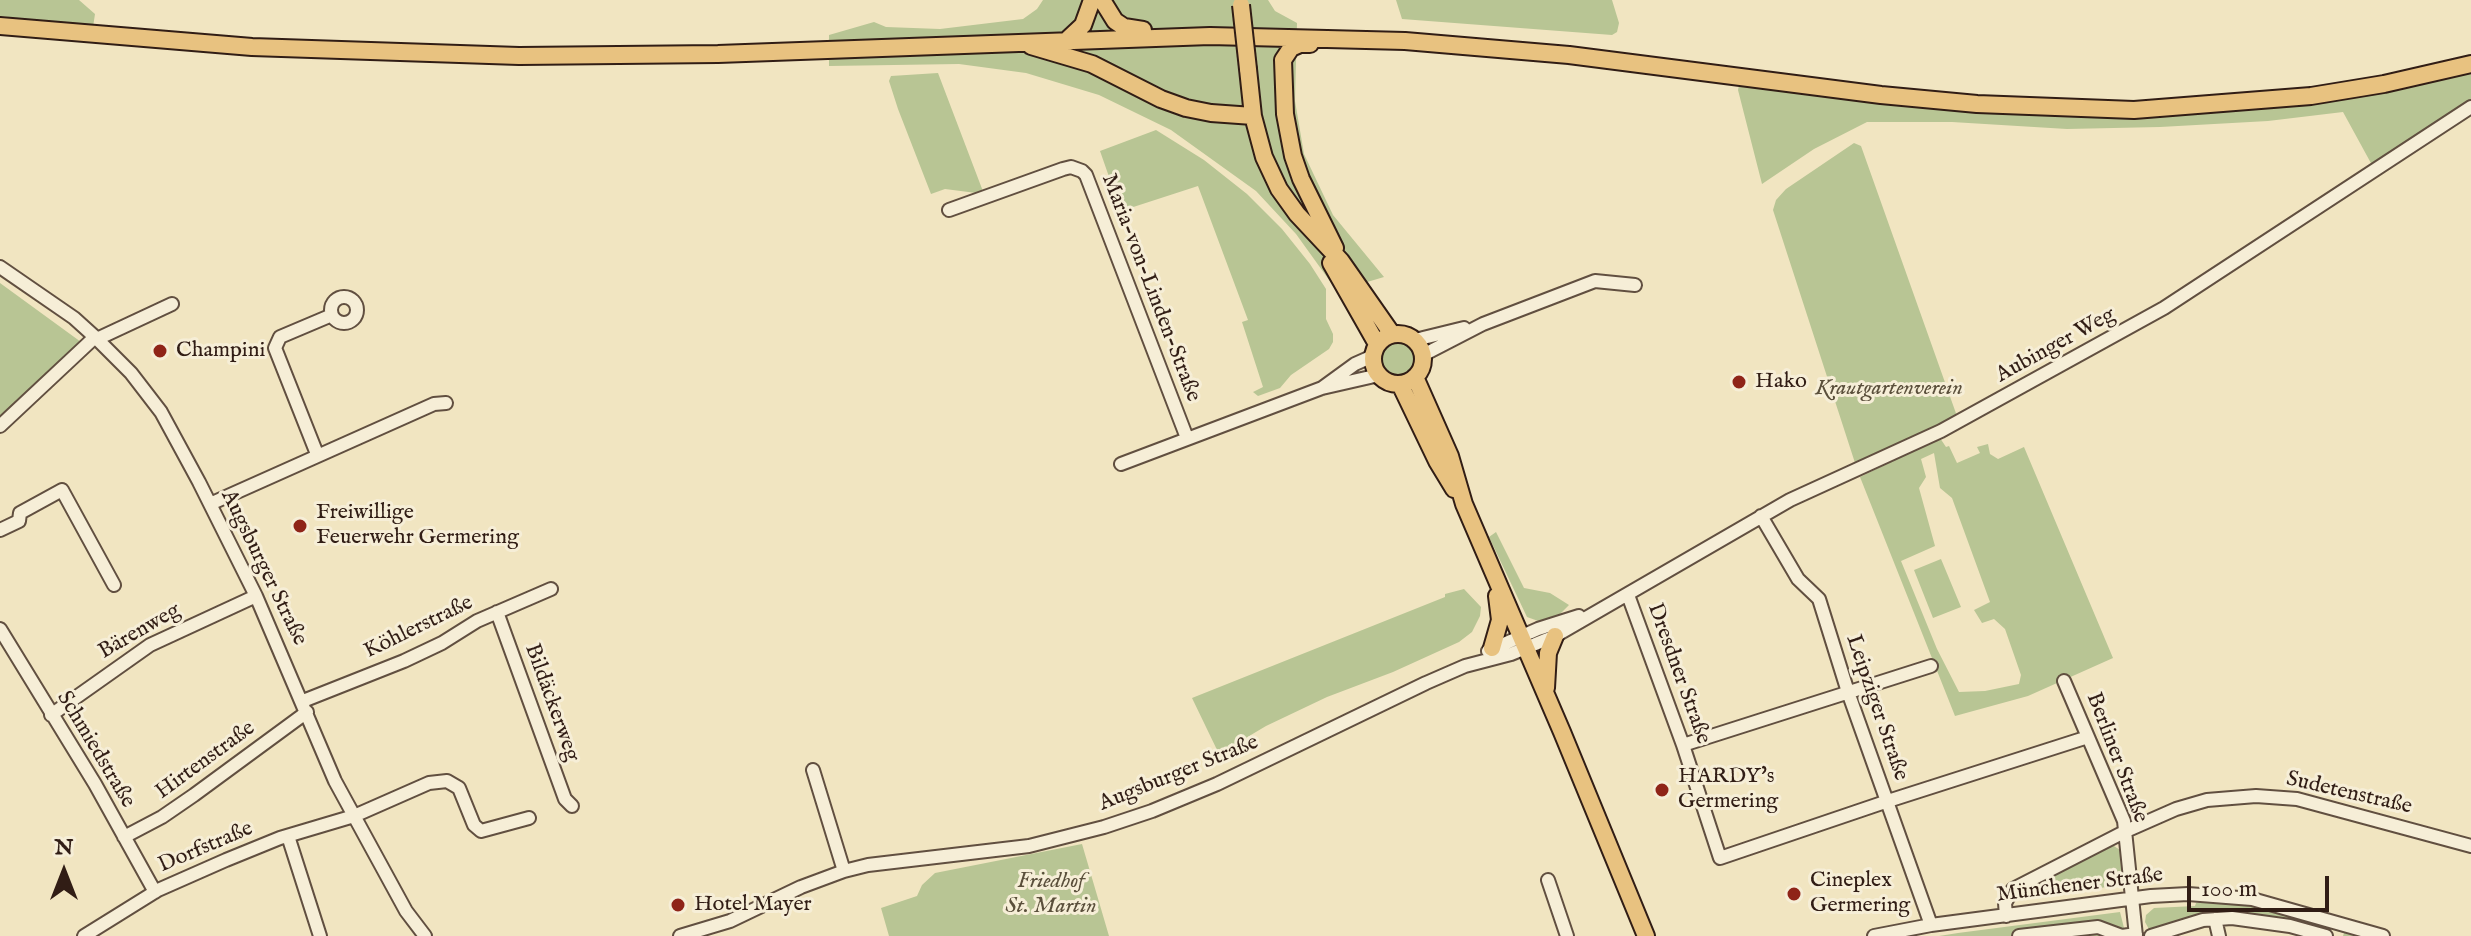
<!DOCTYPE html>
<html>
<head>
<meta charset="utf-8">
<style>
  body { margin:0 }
  #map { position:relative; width:2471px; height:936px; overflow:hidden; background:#f1e5c1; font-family:"IM FELL English",serif }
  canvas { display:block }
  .north { position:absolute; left:24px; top:832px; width:80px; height:80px; -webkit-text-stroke:6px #f6eed7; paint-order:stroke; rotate:0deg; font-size:22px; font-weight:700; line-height:32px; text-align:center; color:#311d15 }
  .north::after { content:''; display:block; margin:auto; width:28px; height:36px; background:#311d15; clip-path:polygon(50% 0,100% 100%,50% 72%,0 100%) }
  .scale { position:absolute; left:2187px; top:876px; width:142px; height:36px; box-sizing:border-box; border:4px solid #311d15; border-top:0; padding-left:10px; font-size:24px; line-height:28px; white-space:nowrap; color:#311d15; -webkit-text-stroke:6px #f6eed7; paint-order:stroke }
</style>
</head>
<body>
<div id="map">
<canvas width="2471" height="936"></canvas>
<div class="north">N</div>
<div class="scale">100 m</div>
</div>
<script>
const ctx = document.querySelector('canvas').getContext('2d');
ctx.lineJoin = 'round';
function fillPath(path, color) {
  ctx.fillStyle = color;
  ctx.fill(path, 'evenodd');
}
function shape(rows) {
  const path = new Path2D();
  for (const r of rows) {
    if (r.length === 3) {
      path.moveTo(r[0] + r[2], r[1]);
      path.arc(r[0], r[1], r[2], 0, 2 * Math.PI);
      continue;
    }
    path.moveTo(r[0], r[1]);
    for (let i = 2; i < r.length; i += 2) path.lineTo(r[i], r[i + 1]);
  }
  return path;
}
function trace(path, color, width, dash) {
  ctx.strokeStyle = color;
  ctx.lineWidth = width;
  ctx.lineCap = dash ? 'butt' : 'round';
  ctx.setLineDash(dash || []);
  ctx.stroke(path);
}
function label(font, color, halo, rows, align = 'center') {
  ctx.font = font + ' "IM FELL English",serif';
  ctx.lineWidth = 6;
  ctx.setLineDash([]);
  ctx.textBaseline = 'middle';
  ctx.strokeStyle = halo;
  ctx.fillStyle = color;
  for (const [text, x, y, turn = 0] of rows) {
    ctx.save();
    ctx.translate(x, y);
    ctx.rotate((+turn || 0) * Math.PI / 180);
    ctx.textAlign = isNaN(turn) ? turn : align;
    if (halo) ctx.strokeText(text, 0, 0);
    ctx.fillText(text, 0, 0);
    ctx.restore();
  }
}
const green = shape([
  [0,0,79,0,95,14,93,27,0,16],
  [1043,0,1268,0,1275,11,1297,23,1295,101,1304,154,1333,215,1384,277,1337,291,1296,234,1256,191,1171,130,1099,95,1026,73,959,64,829,66,829,35,874,22,886,27,940,29,1023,19,1037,9],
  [1396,0,1612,0,1619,23,1617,32,1612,35,1402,19],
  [2471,70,2471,100,2372,165,2343,112,2268,121,2160,127,2067,129,1952,122,1867,122,1814,149,1762,184,1738,90,1740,81,2102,116,2165,116,2299,104],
  [938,73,984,194,945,189,931,194,898,109,889,81,891,76],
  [1156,130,1204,160,1247,194,1282,229,1310,264,1326,289,1326,319,1333,334,1333,342,1329,349,1291,375,1280,388,1258,396,1253,392,1263,387,1242,322,1248,320,1198,186,1121,211,1100,151],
  [1854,143,1861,146,1958,419,1856,466,1773,210,1776,200,1786,189],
  [0,283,81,342,0,419],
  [1398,358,19],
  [1940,438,1946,447,1949,446,1957,463,1980,453,1977,447,1988,444,1990,454,1998,459,2024,447,2113,658,2028,696,1955,716,1860,477],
  [1934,453,1940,488,1952,498,1990,602,1974,610,1982,623,1994,619,2005,629,2021,675,2019,684,1985,691,1959,692,1937,649,1901,561,1935,546,1919,488,1926,477,1921,459],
  [1496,532,1524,588,1550,593,1569,605,1557,617,1541,622,1527,617,1489,537],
  [1941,559,1961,607,1933,618,1914,570],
  [1464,589,1481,607,1480,616,1472,632,1459,642,1393,672,1327,697,1266,726,1219,754,1192,698,1445,597,1445,594],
  [1082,844,1109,936,889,936,881,908,917,896,922,885,935,873],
  [2111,844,2120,850,2121,869,2119,880,2114,886,2023,899,2022,890],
  [2223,901,2282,913,2367,936,2343,936,2344,933,2308,923,2307,926,2247,916,2151,933,2145,922,2146,915,2154,908,2195,906,2196,903],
  [2120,912,2126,936,1939,936,1958,933]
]);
const minor = shape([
  [949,210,1063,169,1071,167,1082,171,1086,175,1187,438],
  [0,267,74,318,95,337,131,373,161,412,199,482,256,596,335,781,406,911,425,936],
  [344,310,13],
  [97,339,172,304],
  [1415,340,1464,328],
  [1423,355,1483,324,1595,281,1635,285],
  [1322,388,1355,364,1373,356],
  [0,426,95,337],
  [317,454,275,348,280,337,332,315],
  [1121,464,1322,388,1379,375],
  [210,504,434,404,446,403],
  [1761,516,1798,579,1819,599,1848,692,1931,925],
  [0,530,19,521,20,513,62,490,114,585],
  [1628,595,1683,745,1720,858,1888,801,2088,737],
  [497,612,565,799,572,806],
  [0,629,95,784,155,892],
  [1488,651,1538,629,1579,616],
  [2064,681,2124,821,2136,936],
  [303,701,404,661,442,643,477,621,551,589],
  [51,715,150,645,256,596],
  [1683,745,1931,666],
  [813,770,844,871],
  [288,836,320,936],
  [124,837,162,817,194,795,307,712],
  [1548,880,1567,936],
  [2006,916,2005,903,2013,889,2126,831,2176,809,2207,800,2256,796,2297,799,2471,846],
  [2215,919,2219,936],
  [84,936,158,890,226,860,280,838,354,816,429,783,447,781,459,788,474,825,481,831,529,818],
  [680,936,730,921,801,887,844,871,868,865,1029,846,1104,827,1152,811,1217,784,1426,683,1465,666,1511,654,1555,636,1790,500,1941,431,2164,308,2471,107],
  [1874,936,1931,925,2151,896,2188,894,2252,899,2383,936],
  [2019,936,2098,927,2122,936,2136,934],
  [2151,936,2203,920,2232,918,2290,926,2326,936]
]);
const major = shape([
  [1102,0,1115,21,1124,27,1143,30],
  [0,26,252,47,519,56,718,54,1210,36,1405,41,1569,55,1881,95,1977,104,2134,110,2311,96,2384,84,2471,64],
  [1068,39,1083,25,1092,0],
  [1310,44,1300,44,1291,48,1283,60,1285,114,1293,156,1301,179,1335,248],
  [1031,46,1092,64,1161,99,1186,108,1211,113,1253,116],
  [1248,69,1253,116,1264,157,1279,189,1297,214,1341,261,1392,334],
  [1331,263,1377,344],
  [1398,359,25],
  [1415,377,1450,456,1464,504,1562,732,1646,936],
  [1400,384,1437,461,1454,489],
  [1492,648,1500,620,1497,596],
  [1546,688,1548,653,1555,636]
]);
const majorBridge = shape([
  [1241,5,1248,69]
]);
const markers = [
  [160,351,8,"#8f2418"],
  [1739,382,8,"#8f2418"],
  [300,526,8,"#8f2418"],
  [1662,790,8,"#8f2418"],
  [1794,894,8,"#8f2418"],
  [678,905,8,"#8f2418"]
];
const streetNames = [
  ["Maria-von-Linden-Straße",1150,288,69],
  ["Aubinger Weg",2056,346,-29],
  ["Augsburger Straße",263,568,64],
  ["Köhlerstraße",419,628,-26],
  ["Bärenweg",140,632,-30],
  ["Dresdner Straße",1678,674,70],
  ["Bildäckerweg",551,703,70],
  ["Leipziger Straße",1876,708,71],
  ["Schmiedstraße",95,750,59],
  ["Berliner Straße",2116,758,69],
  ["Hirtenstraße",206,761,-36],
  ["Augsburger Straße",1179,774,-22],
  ["Sudetenstraße",2349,794,13],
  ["Dorfstraße",206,848,-23],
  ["Münchener Straße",2080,886,-7]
];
const poiNames = [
  ["Champini",176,351],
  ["Hako",1755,382],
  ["Freiwillige",316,513],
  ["Feuerwehr Germering",316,538],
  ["HARDY's",1678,777],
  ["Germering",1678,802],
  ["Cineplex",1810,881],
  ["Germering",1810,906],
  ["Hotel Mayer",694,905]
];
const parkNames = [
  ["Krautgartenverein",1889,389],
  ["Friedhof",1051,882],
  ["St. Martin",1051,907]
];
fillPath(green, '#b8c594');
trace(minor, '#614f40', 16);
trace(major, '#311d15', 20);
trace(minor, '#f6eed7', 12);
trace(major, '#e8c280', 16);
trace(majorBridge, '#311d15', 20, []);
trace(majorBridge, '#e8c280', 16);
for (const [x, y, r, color] of markers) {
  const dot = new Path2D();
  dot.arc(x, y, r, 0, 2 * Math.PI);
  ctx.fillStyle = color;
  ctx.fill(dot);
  trace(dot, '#f6eed7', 3);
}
label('22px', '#311d15', '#f6eed7', streetNames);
label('22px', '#311d15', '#f6eed7', poiNames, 'left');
label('italic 22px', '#5a4f3b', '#f6eed7', parkNames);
</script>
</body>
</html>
